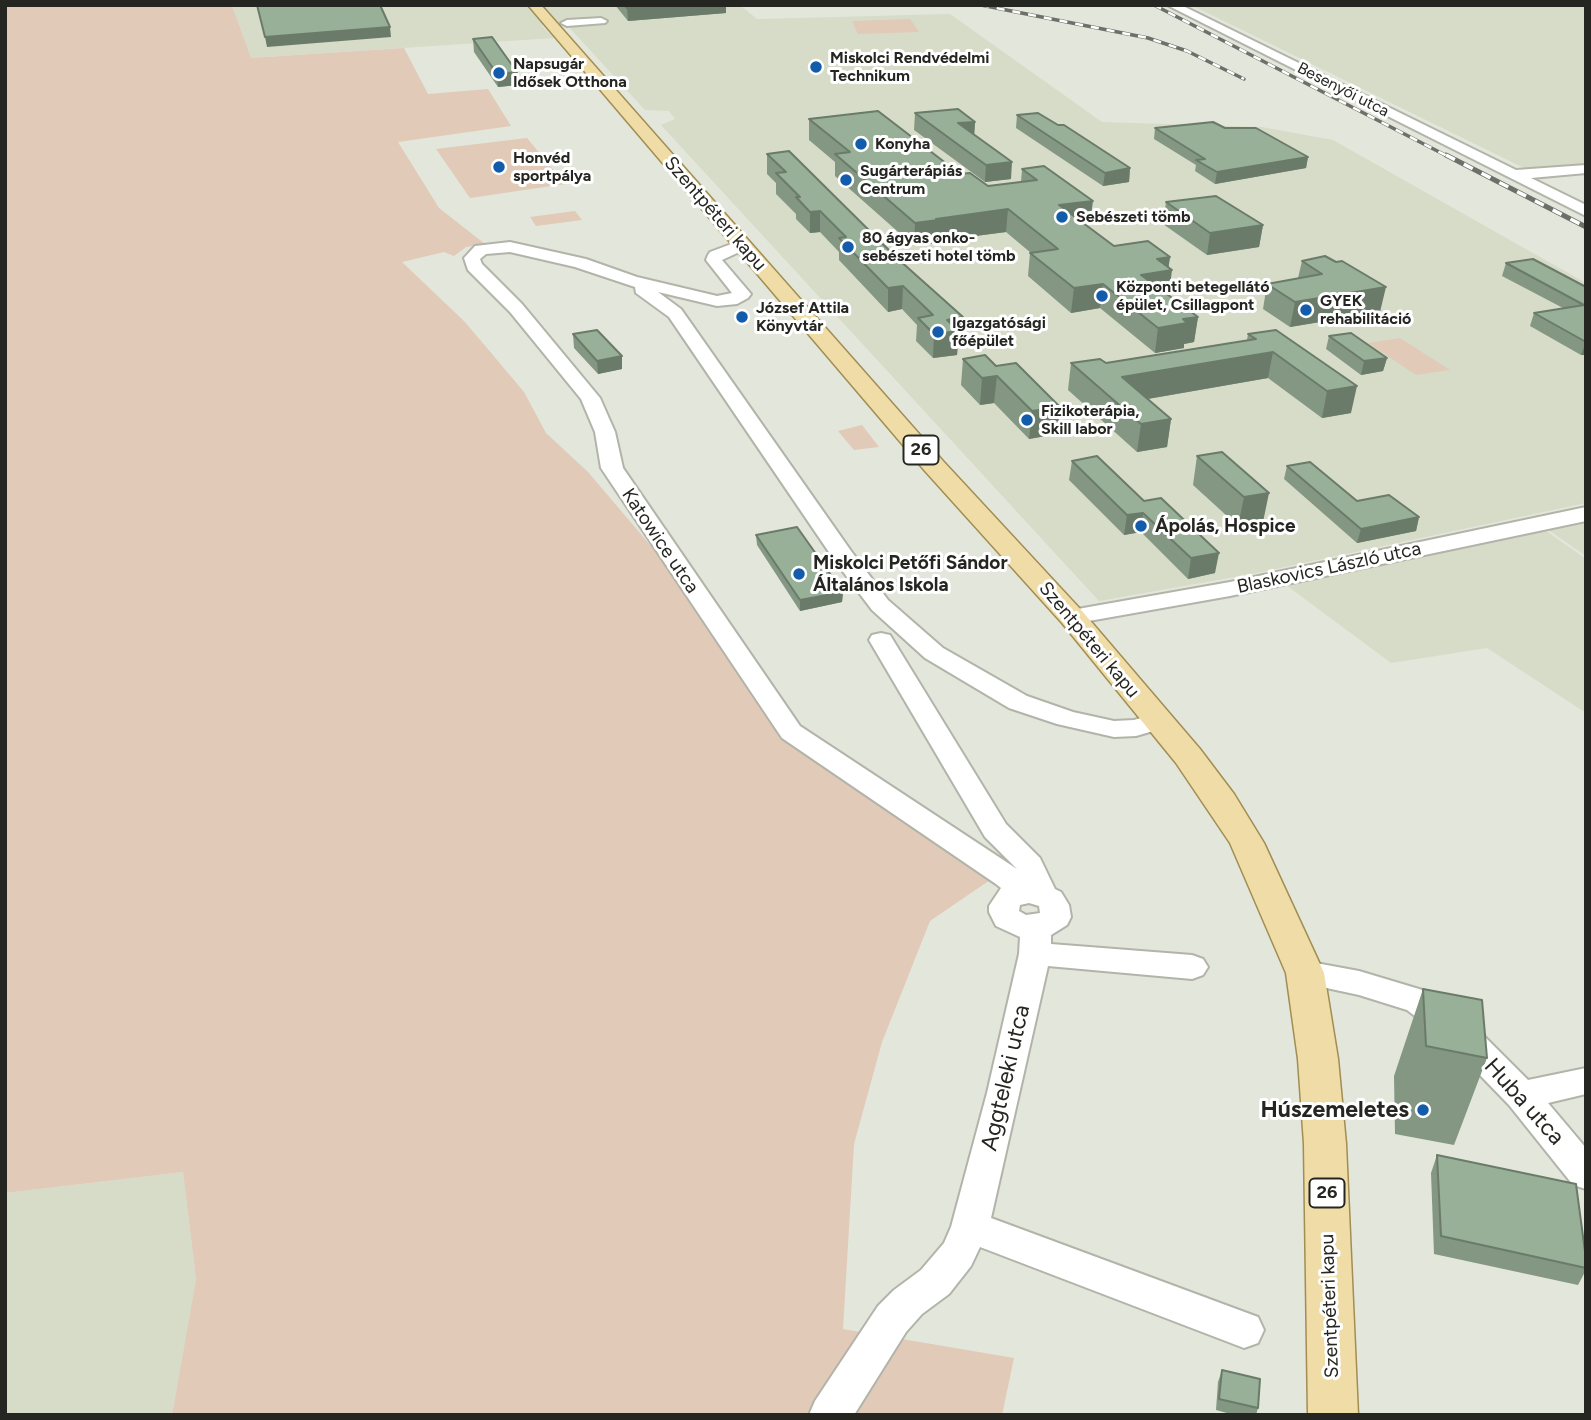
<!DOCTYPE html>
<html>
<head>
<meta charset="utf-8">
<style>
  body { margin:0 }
  #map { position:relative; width:1591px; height:1420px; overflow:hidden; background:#e3e6da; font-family:Figtree,sans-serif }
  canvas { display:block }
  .frame { position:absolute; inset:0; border:7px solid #252621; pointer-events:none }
</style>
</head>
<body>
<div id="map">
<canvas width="1591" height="1420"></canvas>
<div class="frame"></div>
</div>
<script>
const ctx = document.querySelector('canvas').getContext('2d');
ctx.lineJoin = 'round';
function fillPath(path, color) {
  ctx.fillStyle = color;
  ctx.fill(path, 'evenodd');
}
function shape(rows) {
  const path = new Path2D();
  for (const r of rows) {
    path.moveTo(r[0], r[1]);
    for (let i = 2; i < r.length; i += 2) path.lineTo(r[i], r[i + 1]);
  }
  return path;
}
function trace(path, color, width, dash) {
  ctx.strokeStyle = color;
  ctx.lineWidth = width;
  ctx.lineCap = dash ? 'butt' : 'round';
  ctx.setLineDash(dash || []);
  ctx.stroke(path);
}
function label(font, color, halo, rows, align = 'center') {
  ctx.font = font + ' Figtree,sans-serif';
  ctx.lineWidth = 6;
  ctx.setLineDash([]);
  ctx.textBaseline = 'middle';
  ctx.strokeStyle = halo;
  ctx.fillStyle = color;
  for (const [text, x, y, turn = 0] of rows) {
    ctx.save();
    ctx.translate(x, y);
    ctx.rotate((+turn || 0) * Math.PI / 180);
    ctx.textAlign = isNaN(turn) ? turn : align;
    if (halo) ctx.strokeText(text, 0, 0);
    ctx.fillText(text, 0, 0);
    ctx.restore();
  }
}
const built = shape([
  [232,5,740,5,757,19,950,14,1102,122,1262,127,1333,140,1586,283,1586,503,1252,574,1099,601,661,125,675,119,669,111,645,110,567,25,542,26,554,38,251,58],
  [1191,5,1586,5,1586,164,1524,168],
  [1586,518,1586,556,1544,527],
  [1542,528,1586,559,1586,713,1487,648,1391,663,1286,585],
  [183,1172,196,1279,172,1415,5,1415,5,1193]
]);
const green = shape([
  [5,5,232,5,251,58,404,48,428,94,488,89,511,126,398,142,439,208,485,244,466,247,454,256,444,252,402,262,465,322,524,392,546,433,588,472,713,619,832,770,990,880,930,921,882,1042,854,1144,843,1329,1014,1358,1002,1415,172,1415,196,1279,183,1172,5,1193],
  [910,19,919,32,858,34,852,21],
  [527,138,565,184,470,198,436,149],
  [575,211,582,220,536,226,530,217],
  [1400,338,1450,370,1416,375,1368,343],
  [862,425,879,447,854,450,838,431]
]);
const minor = shape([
  [1167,5,1181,5,1516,170,1586,165,1586,173,1531,178,1586,205,1586,216,1167,5],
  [601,18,607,21,605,23,567,26,561,23,567,20,601,18],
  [742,240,748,242,750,245,748,248,722,260,751,294,748,298,737,304,717,306,658,292,681,309,851,551,888,600,943,648,1027,696,1073,712,1114,721,1134,720,1158,713,1167,715,1171,721,1167,727,1136,736,1114,737,1057,724,1009,708,925,658,872,610,835,561,669,317,636,293,635,287,575,267,510,252,486,254,480,259,482,264,522,304,600,398,615,432,623,468,800,726,1017,869,985,837,869,640,872,635,881,633,890,635,1006,824,1040,858,1055,889,1061,892,1069,905,1071,917,1067,925,1051,935,1051,944,1192,955,1203,959,1208,967,1203,975,1192,979,1048,966,991,1218,1258,1317,1264,1330,1258,1343,1244,1348,980,1247,971,1266,949,1294,922,1314,906,1332,854,1415,809,1415,815,1401,878,1306,894,1290,921,1270,944,1243,951,1227,987,1093,1019,954,1020,937,996,926,989,912,989,906,1001,888,996,884,782,738,601,468,595,432,581,399,510,312,468,270,464,258,475,246,510,242,586,259,637,277,717,296,732,293,706,260,708,255,710,252,742,240],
  [1029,903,1039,906,1040,913,1026,915,1019,911,1020,905,1029,903],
  [1586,507,1586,521,1230,596,1072,624,1063,622,1060,617,1063,612,1072,610,1230,582,1586,507],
  [1305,961,1359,971,1429,992,1470,1022,1528,1080,1586,1068,1586,1094,1548,1103,1586,1148,1586,1189,1573,1185,1509,1105,1446,1040,1407,1010,1359,995,1294,981,1289,973,1294,965,1305,961]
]);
const major = shape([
  [528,5,541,5,943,461,1082,611,1200,749,1234,794,1264,843,1324,973,1338,1059,1346,1144,1358,1415,1308,1415,1304,1144,1298,1059,1286,973,1230,843,1176,763,1062,623,925,471,528,5]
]);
const railFar1 = shape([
  [981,5,1148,38,1187,51,1244,79],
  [1154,5,1449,157]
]);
const rail = shape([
  [1446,155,1586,227]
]);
const wall = shape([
  [615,5,726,5,726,13,628,21],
  [473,39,517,72,518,85,498,87,474,52],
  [915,113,975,122,974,135,1011,179,985,182,914,130],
  [1017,115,1058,125,1130,168,1129,182,1103,186,1016,128],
  [809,119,960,174,988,186,1021,182,1022,169,1044,166,1090,223,1084,224,1114,246,1170,257,1168,267,1169,294,1167,294,1198,317,1194,342,1184,344,1184,348,1155,353,1100,308,1071,313,1028,276,1030,253,1031,253,1006,232,937,241,937,243,914,246,835,176,835,162,809,140],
  [1155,128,1225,128,1308,157,1306,168,1215,184,1195,171,1196,165,1154,139],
  [767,154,961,341,958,342,957,355,933,358,916,341,917,325,902,309,888,312,839,260,839,252,820,232,810,233,796,219,796,214,776,194,776,183,767,174],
  [1166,202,1263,225,1259,247,1207,255,1163,224],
  [1302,261,1380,312,1290,327,1263,309,1267,284,1298,278],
  [1506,263,1586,287,1586,355,1581,355,1530,326,1534,313,1563,308,1502,276],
  [1276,330,1351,413,1322,418,1268,378,1148,399,1171,419,1167,447,1137,452,1068,390,1071,363,1106,363,1247,340,1248,334],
  [573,334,622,356,622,369,598,374,574,348],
  [1329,336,1387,358,1383,371,1361,375,1326,349],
  [963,359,996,366,1060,407,1057,434,1029,439,994,403,980,405,961,385],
  [1222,452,1263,522,1238,526,1193,485,1197,456],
  [1097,456,1215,573,1188,579,1141,532,1124,535,1069,480,1072,461],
  [1287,466,1357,501,1419,517,1416,531,1357,543,1284,479],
  [756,535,843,592,842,602,800,611,757,545],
  [1423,989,1487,1058,1454,1145,1395,1134,1394,1076],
  [1437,1155,1586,1259,1586,1270,1578,1285,1434,1254,1431,1173],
  [1222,1370,1258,1408,1256,1415,1234,1415,1216,1410,1218,1382]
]);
const shadedWall = shape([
  [670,5,726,5,726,13,628,21,627,8],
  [390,27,391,37,267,47,265,37],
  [517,72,518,85,498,87,497,74],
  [975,122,974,138,958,123],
  [1308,157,1306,168,1215,184,1217,172],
  [1012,162,1011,179,985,182,986,165],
  [1130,168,1129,182,1103,186,1105,173],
  [1093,201,1090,223,1056,228,1059,205],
  [1008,209,1006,232,937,241,937,243,914,246,915,223,936,219],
  [820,211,820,232,810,233,810,212],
  [1263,225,1259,247,1207,255,1210,233],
  [1170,257,1168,271,1172,270,1169,294,1138,299,1141,275,1157,259],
  [1103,284,1100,308,1071,313,1074,288],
  [903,286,902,309,888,312,888,288],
  [1386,287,1380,312,1290,327,1295,302],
  [963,317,961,341,958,342,957,355,933,358,934,334,947,320],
  [1198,317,1194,342,1184,344,1184,348,1155,353,1158,328,1183,319],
  [1586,342,1586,355,1581,355],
  [1273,352,1268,378,1118,404,1122,377],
  [622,356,622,369,598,374,597,361],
  [1387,358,1383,371,1361,375,1364,361],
  [997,376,994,403,980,405,982,378],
  [1357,386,1351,413,1322,418,1327,391],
  [1060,407,1057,434,1029,439,1032,411],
  [1171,419,1167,447,1137,452,1141,424],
  [1269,493,1263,522,1238,526,1244,497],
  [1143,513,1141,532,1124,535,1127,515],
  [1419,517,1416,531,1357,543,1361,529],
  [1219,553,1215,573,1188,579,1191,558],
  [843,592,842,602,800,611,800,600]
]);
const building = shape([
  [257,5,380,5,390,27,265,37,257,5],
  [624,5,670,5,627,8,624,5],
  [492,37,517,72,497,74,473,39,492,37],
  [958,109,975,122,958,123,1012,162,986,165,915,113,958,109],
  [878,111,960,174,970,173,988,186,1037,180,1022,169,1044,166,1093,201,1059,205,1114,246,1148,241,1170,257,1157,259,1172,270,1141,275,1198,317,1183,319,1187,323,1158,328,1103,284,1074,288,1030,253,1058,249,1008,209,936,219,938,220,915,223,835,154,850,152,809,119,878,111],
  [1038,113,1058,125,1064,125,1130,168,1105,173,1017,115,1038,113],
  [1213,122,1225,128,1256,128,1308,157,1217,172,1196,160,1205,159,1155,128,1213,122],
  [789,151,898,259,963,317,947,320,959,331,934,334,918,318,933,315,903,286,888,288,839,238,846,237,820,211,810,212,796,197,800,197,776,173,786,172,767,154,789,151],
  [1216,196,1263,225,1210,233,1166,202,1216,196],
  [1325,256,1336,262,1342,261,1386,287,1295,302,1267,284,1322,274,1302,261,1325,256],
  [1533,259,1586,287,1586,342,1534,313,1584,305,1506,263,1533,259],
  [597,330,622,356,597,361,573,334,597,330],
  [1276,330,1357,386,1327,391,1273,352,1122,377,1171,419,1141,424,1071,363,1100,359,1106,363,1256,339,1248,334,1276,330],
  [1351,333,1387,358,1364,361,1329,336,1351,333],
  [985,355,996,366,1016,363,1060,407,1032,411,997,376,982,378,963,359,985,355],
  [1222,452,1269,493,1244,497,1197,456,1222,452],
  [1097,456,1144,501,1161,498,1219,553,1191,558,1143,513,1127,515,1072,461,1097,456],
  [1310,462,1357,501,1389,495,1419,517,1361,529,1287,466,1310,462],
  [797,527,843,592,800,600,756,535,797,527],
  [1423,989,1482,1000,1487,1058,1426,1046,1423,989],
  [1437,1155,1576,1184,1586,1259,1586,1268,1441,1236,1437,1155],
  [1222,1370,1260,1379,1258,1408,1219,1399,1222,1370]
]);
const markers = [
  [816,67,7,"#135cab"],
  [499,73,7,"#135cab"],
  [861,144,7,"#135cab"],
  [499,167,7,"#135cab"],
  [846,180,7,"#135cab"],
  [1062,217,7,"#135cab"],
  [848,247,7,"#135cab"],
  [1102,296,7,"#135cab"],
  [1306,310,7,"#135cab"],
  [742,317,7,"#135cab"],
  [938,332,7,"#135cab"],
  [1027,420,7,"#135cab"],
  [1141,526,7,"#135cab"],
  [799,574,7,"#135cab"],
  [1423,1110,7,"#135cab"]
];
const farPoinames = [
  ["Miskolci Rendvédelmi",830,58],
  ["Technikum",830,76],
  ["Napsugár",513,64],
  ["Idősek Otthona",513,82],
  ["Konyha",875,144],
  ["Honvéd",513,158],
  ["sportpálya",513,176],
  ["Sugárterápiás",860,171],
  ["Centrum",860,189],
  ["Sebészeti tömb",1076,217],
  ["80 ágyas onko-",862,238],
  ["sebészeti hotel tömb",862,256],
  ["Központi betegellátó",1116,287],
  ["épület, Csillagpont",1116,305],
  ["GYEK",1320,301],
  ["rehabilitáció",1320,319],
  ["József Attila",756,308],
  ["Könyvtár",756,326],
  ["Igazgatósági",952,323],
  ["főépület",952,341],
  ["Fizikoterápia,",1041,411],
  ["Skill labor",1041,429]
];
const farStreetnames = [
  ["Besenyői utca",1343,90,27]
];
const shields = [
  [921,450,35],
  [1327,1193,35]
];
const shieldNames = [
  ["26",921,450],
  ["26",1327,1193]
];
const streetNames = [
  ["Szentpéteri kapu",715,214,49],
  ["Katowice utca",660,541,56],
  ["Blaskovics László utca",1329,568,-12],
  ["Szentpéteri kapu",1089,640,50],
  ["Szentpéteri kapu",1330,1306,-92]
];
const poiNames = [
  ["Ápolás, Hospice",1155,526],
  ["Miskolci Petőfi Sándor",813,563],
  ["Általános Iskola",813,585]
];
const nearStreetnames = [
  ["Aggteleki utca",1006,1078,-77],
  ["Huba utca",1524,1102,48]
];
const nearPoinames = [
  ["Húszemeletes",1409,1110]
];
fillPath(built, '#d7dcc8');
fillPath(green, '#e1cab7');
trace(minor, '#b2b4a9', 4);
trace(major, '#a28d52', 3);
fillPath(minor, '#fff');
fillPath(major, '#efdca7');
trace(railFar1, '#6d6f68', 3.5);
trace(rail, '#6d6f68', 5);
trace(railFar1, '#fff', 2.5, [8]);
trace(rail, '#fff', 3.5, [10]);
fillPath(wall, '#839782');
fillPath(shadedWall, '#6a7b6a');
fillPath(building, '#98b097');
trace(building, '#6a7b6a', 2);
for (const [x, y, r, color] of markers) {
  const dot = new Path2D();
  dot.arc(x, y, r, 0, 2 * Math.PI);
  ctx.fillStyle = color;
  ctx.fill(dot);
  trace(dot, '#fff', 2.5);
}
label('bold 16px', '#252621', '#fff', farPoinames, 'left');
label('16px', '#252621', '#fff', farStreetnames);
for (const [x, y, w] of shields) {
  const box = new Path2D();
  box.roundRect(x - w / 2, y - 14.5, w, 29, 5);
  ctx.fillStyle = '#fff';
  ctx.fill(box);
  trace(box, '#252621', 2);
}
label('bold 18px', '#252621', null, shieldNames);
label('19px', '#252621', '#fff', streetNames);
label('bold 19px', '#252621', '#fff', poiNames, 'left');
label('23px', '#252621', '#fff', nearStreetnames);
label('bold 23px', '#252621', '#fff', nearPoinames, 'right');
</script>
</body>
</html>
